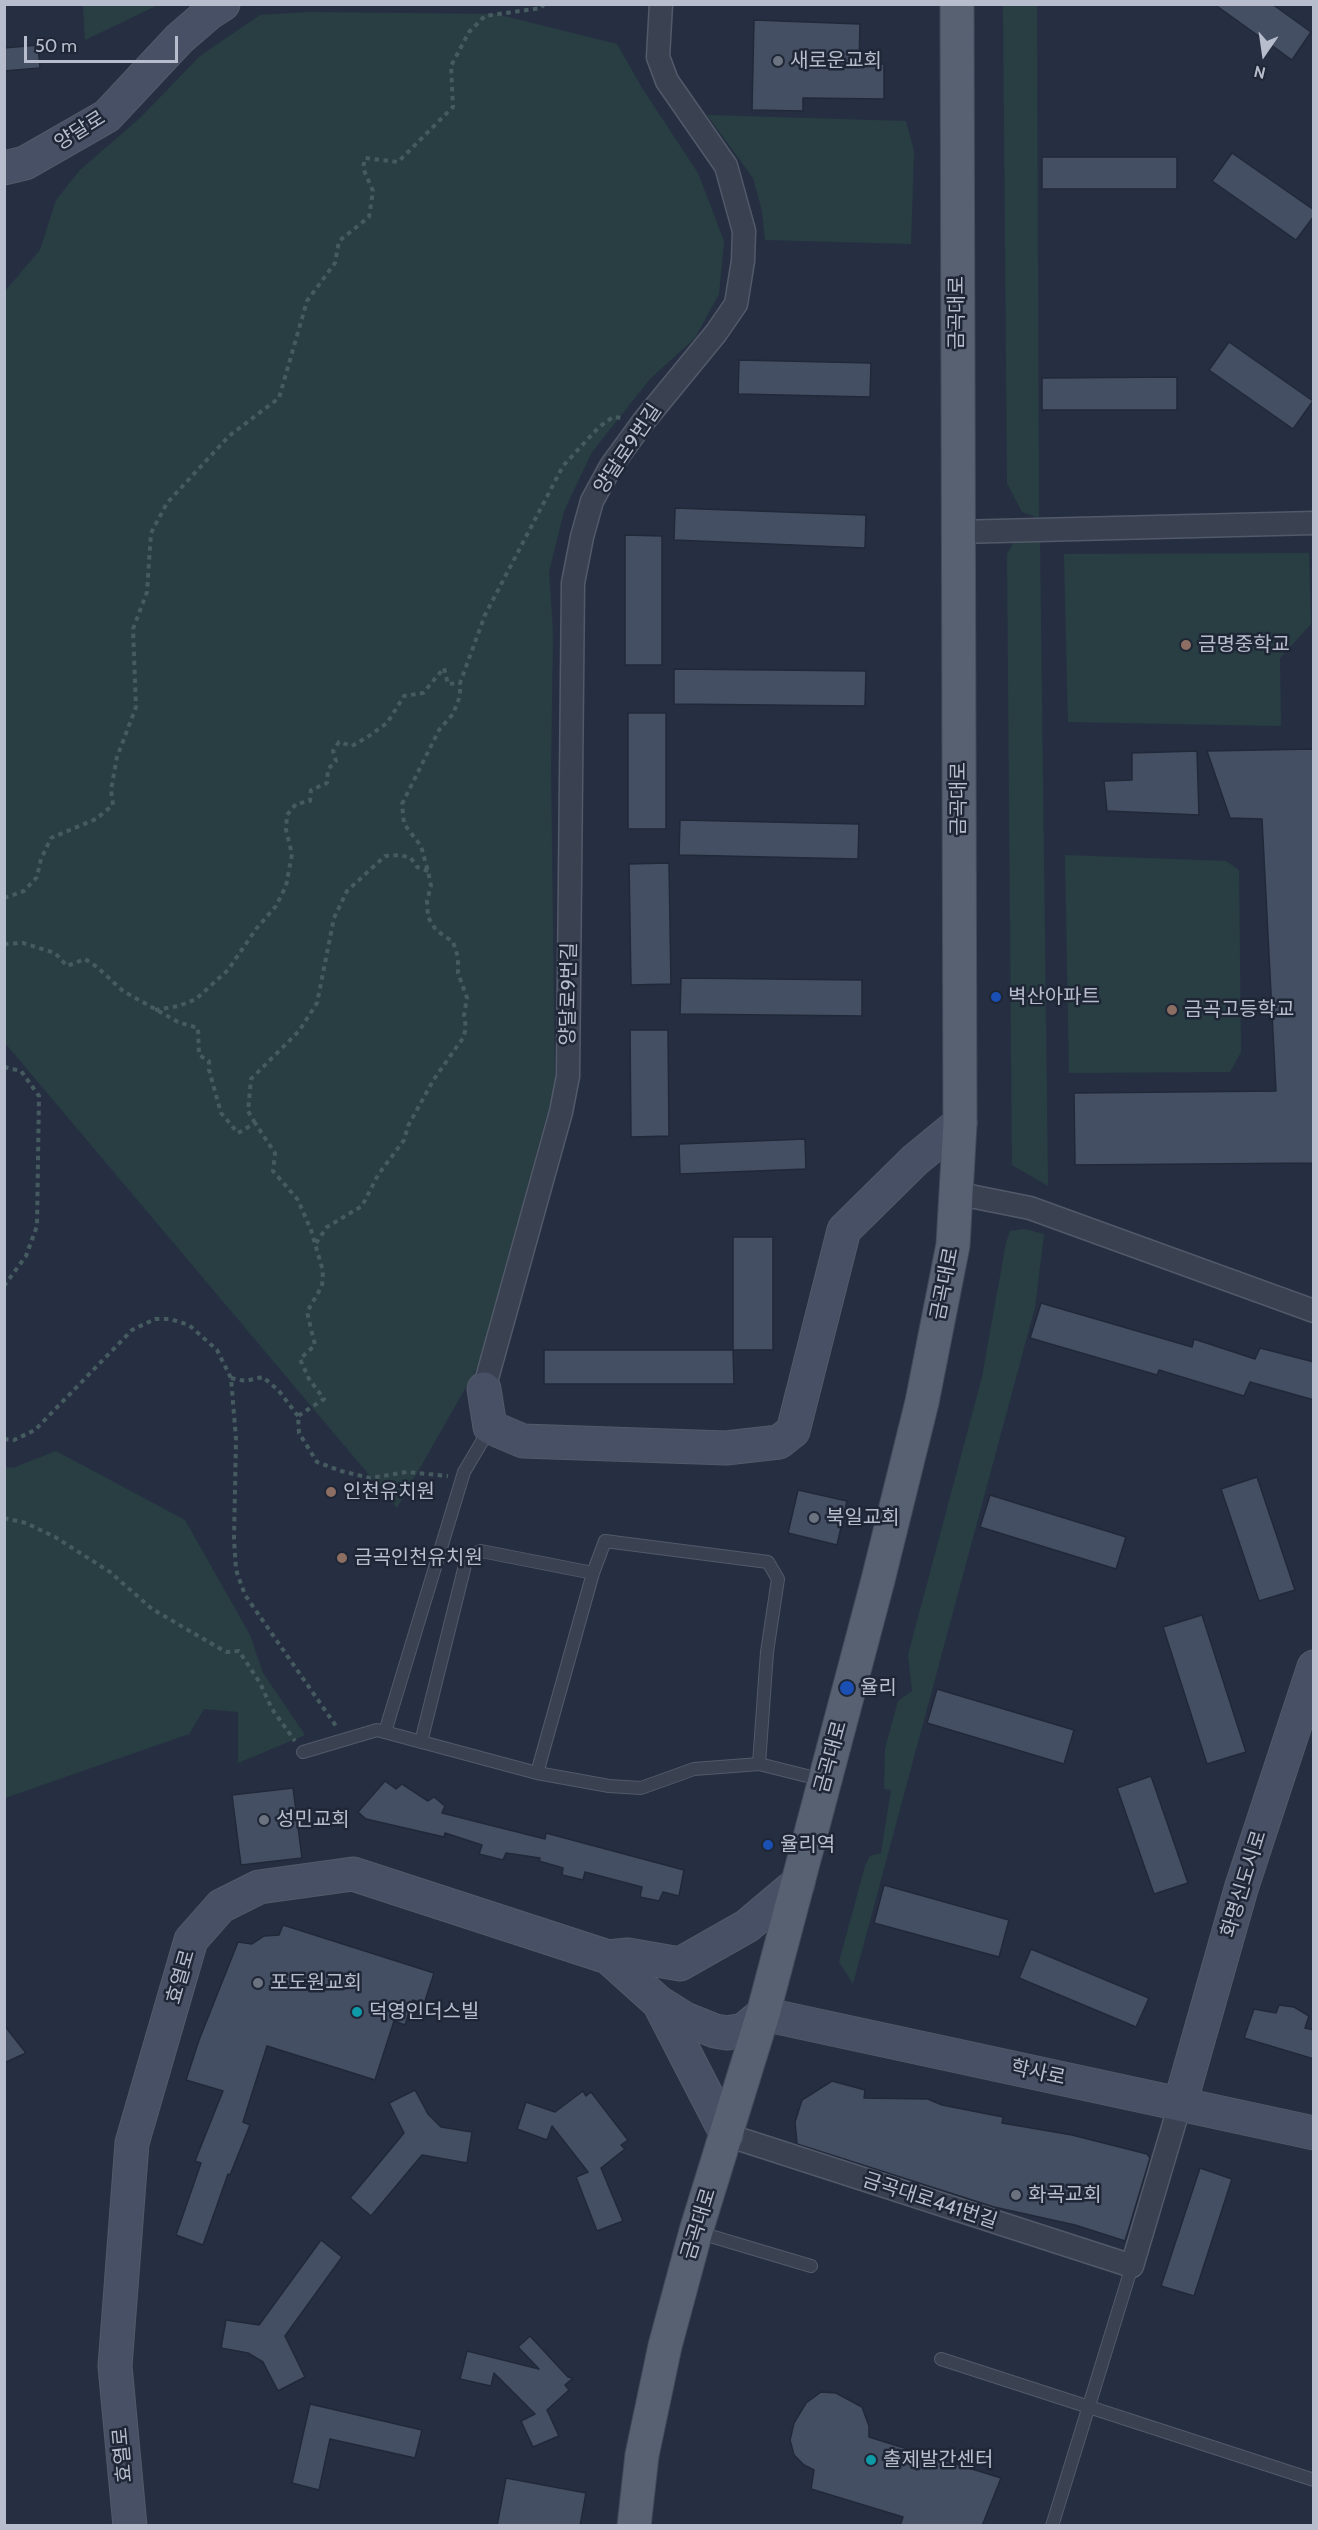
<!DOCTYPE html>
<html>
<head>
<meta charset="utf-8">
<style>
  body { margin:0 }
  #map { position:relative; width:1318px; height:2530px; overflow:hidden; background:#262f42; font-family:Cabin,sans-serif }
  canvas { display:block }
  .frame { position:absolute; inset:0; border:6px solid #b7bdcc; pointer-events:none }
  .north { position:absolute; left:1234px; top:24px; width:60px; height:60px; -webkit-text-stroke:4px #1f2737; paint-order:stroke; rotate:193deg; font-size:16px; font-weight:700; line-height:24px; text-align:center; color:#b7bdcc }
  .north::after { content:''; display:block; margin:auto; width:21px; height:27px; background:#b7bdcc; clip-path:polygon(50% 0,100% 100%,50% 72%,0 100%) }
  .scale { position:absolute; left:24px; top:36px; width:154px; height:27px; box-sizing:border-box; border:3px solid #b7bdcc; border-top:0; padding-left:8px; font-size:18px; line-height:21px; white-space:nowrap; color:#b7bdcc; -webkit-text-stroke:4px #1f2737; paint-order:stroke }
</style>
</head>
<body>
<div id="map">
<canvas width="1318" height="2530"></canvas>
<div class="frame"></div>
<div class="north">N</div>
<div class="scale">50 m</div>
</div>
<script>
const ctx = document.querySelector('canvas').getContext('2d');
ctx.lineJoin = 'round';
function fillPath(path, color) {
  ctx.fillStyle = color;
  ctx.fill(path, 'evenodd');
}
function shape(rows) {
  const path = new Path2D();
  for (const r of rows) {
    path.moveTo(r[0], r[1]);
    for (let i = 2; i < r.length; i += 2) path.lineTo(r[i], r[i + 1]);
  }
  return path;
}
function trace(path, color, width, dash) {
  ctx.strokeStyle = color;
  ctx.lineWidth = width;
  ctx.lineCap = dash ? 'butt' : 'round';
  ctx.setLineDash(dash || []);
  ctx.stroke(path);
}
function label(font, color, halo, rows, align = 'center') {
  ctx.font = font + ' Cabin,"Noto Sans KR",sans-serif';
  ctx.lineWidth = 5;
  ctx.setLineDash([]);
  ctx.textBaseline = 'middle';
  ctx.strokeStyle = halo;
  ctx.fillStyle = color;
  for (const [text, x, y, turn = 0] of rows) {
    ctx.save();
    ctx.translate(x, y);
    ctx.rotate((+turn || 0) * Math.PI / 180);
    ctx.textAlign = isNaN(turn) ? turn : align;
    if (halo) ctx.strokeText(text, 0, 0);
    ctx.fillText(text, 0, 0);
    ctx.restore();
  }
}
const green = shape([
  [83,5,83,4,158,5,85,40],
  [1003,5,1037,5,1039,518,1022,512,1007,483],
  [309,12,496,14,617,44,642,88,698,173,724,241,719,294,695,338,650,379,592,452,564,511,549,572,553,632,551,769,555,1086,478,1366,397,1508,5,1043,5,291,40,250,56,200,80,170,140,118,200,56,260,15],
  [707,115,906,121,914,151,911,244,765,240,762,211,753,178],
  [1015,540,1040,540,1048,1186,1012,1165,1007,554],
  [1309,553,1311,624,1280,658,1281,726,1068,722,1064,554],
  [1065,855,1226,861,1239,870,1241,1052,1230,1072,1069,1073],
  [1024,1229,1044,1234,1035,1307,853,1984,839,1962,865,1866,870,1856,881,1853,891,1790,884,1789,885,1749,898,1701,912,1691,908,1655,982,1377,1006,1243,1010,1231],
  [56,1451,185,1520,250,1635,263,1673,305,1735,238,1763,238,1712,204,1709,189,1734,5,1798,5,1467,13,1468]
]);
const building = shape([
  [1214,4,1272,4,1311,32,1292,60,1214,4],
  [754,20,860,24,859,64,884,64,884,99,803,98,803,111,752,110,754,20],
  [38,45,40,68,4,71,4,48,38,45],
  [1232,153,1314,210,1314,216,1296,240,1212,181,1232,153],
  [1042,157,1177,157,1177,189,1042,189,1042,157],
  [1229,342,1313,401,1293,429,1209,370,1229,342],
  [739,360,871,363,870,397,738,394,739,360],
  [1177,377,1177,410,1042,410,1042,378,1177,377],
  [675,508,866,515,865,548,674,540,675,508],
  [625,535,662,536,662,665,625,665,625,535],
  [674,669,866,671,865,706,674,704,674,669],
  [628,713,666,713,666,829,628,829,628,713],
  [1314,749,1314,1163,1075,1165,1074,1093,1276,1091,1262,819,1230,818,1207,751,1314,749],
  [1197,751,1199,815,1107,811,1104,781,1132,780,1132,753,1197,751],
  [680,820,859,824,858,859,679,855,680,820],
  [669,863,671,984,631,985,629,864,669,863],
  [681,978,862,980,862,1016,680,1014,681,978],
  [630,1030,668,1030,669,1136,631,1137,630,1030],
  [805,1139,806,1169,680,1174,679,1144,805,1139],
  [733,1237,773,1237,773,1350,733,1350,733,1237],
  [1041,1303,1192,1347,1194,1339,1255,1359,1260,1348,1314,1362,1314,1400,1250,1382,1244,1396,1159,1370,1157,1375,1030,1338,1041,1303],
  [544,1350,733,1350,734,1384,544,1384,544,1350],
  [1257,1477,1295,1590,1259,1601,1221,1489,1257,1477],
  [798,1490,847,1501,837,1545,788,1533,798,1490],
  [990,1495,1126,1537,1116,1569,980,1527,990,1495],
  [1202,1615,1246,1752,1207,1764,1163,1627,1202,1615],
  [937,1689,1074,1730,1064,1764,927,1723,937,1689],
  [1151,1776,1188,1883,1154,1894,1117,1788,1151,1776],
  [385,1781,396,1789,402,1784,428,1801,434,1797,445,1806,442,1813,545,1839,546,1833,684,1870,679,1896,663,1892,659,1901,640,1897,642,1887,585,1872,583,1880,562,1875,563,1868,539,1861,540,1858,506,1853,503,1860,479,1854,482,1845,445,1833,444,1837,366,1819,358,1812,385,1781],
  [293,1788,302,1858,241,1865,232,1795,293,1788],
  [884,1885,1009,1920,999,1957,874,1923,884,1885],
  [283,1925,434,1973,424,2004,413,2000,405,2025,394,2021,375,2080,267,2046,243,2122,250,2125,230,2175,228,2174,203,2245,176,2235,201,2163,195,2161,223,2091,186,2080,199,2040,238,1942,252,1944,264,1936,279,1935,283,1925],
  [1031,1949,1149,1998,1136,2027,1019,1978,1031,1949],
  [1279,2005,1294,2007,1309,2016,1305,2028,1314,2030,1314,2059,1244,2038,1254,2009,1276,2013,1279,2005],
  [4,2025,26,2053,4,2063,4,2025],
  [832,2081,865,2090,864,2098,928,2099,942,2105,1003,2117,1002,2123,1072,2135,1147,2154,1150,2158,1125,2241,1075,2225,994,2207,797,2144,795,2122,802,2100,832,2081],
  [415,2090,428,2114,441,2127,472,2132,467,2163,422,2155,371,2216,350,2198,404,2133,389,2103,415,2090],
  [583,2091,586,2096,591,2092,628,2140,621,2145,625,2149,601,2168,623,2221,597,2231,576,2177,588,2172,552,2126,547,2140,517,2129,526,2102,555,2112,583,2091],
  [1200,2168,1232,2179,1194,2296,1161,2286,1200,2168],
  [321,2240,342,2257,285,2336,305,2377,278,2391,263,2362,248,2353,221,2348,226,2320,259,2325,321,2240],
  [530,2336,568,2377,573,2378,565,2385,569,2390,547,2410,559,2436,533,2447,521,2421,535,2414,494,2373,491,2386,460,2379,467,2351,539,2369,518,2347,530,2336],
  [821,2392,836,2393,862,2407,869,2426,869,2437,1001,2478,982,2526,900,2526,903,2517,811,2489,814,2470,804,2465,794,2455,790,2440,794,2423,806,2403,821,2392],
  [310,2404,422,2430,415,2458,330,2439,319,2490,292,2483,310,2404],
  [506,2478,586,2493,580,2526,497,2526,506,2478]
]);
const path = shape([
  [4,898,24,891,37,877,41,859,51,838,96,819,113,805,111,790,117,757,136,707,133,629,147,592,151,533,167,503,229,436,279,398,307,301,335,263,339,241,369,217,373,191,363,168,365,158,398,162,453,107,451,66,469,32,485,16,541,8,544,4],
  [4,944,23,943,55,953,67,966,85,959,97,967,123,991,178,1022,198,1028,199,1055,209,1061,209,1070,221,1113,238,1133,255,1123,275,1153,273,1171,298,1200,311,1230,323,1271,322,1286,307,1312,315,1345,300,1359,309,1379,324,1399,298,1416,299,1433,317,1462,341,1471,370,1478,407,1472,448,1476],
  [155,1010,179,1006,196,999,228,970,256,929,276,906,286,886,292,854,286,830,287,815,296,804,310,801,311,790,327,783,328,769,336,761,333,751,339,742,352,746,369,736,387,723,404,696,423,693,444,668,448,684,460,683,485,615,563,466,599,427,613,417,622,418],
  [4,1067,21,1071,39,1096,37,1226,26,1256,4,1286],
  [255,1123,248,1111,251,1079,299,1031,317,1003,334,918,347,891,385,856,400,855,411,858,417,867,428,871],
  [316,1243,327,1227,362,1206,378,1175,404,1140,408,1126,434,1079,463,1038,466,1028,464,1015,467,998,458,973,458,957,453,942,436,930,428,917,427,901,431,886,428,871,421,846,404,824,402,804,439,730,453,714,460,696,460,683],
  [231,1378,245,1381,263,1377,279,1391,298,1416],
  [4,1439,14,1440,35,1430,132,1330,155,1319,170,1319,189,1325,217,1350,231,1378,236,1439,234,1539,236,1570,245,1595,336,1726],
  [4,1518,26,1523,55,1537,110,1572,152,1609,219,1648,227,1652,239,1651,260,1683,272,1709,295,1741]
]);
const lane = shape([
  [385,1732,464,1472,490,1428],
  [421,1742,467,1557,481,1551,593,1573],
  [303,1752,377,1730,537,1773,609,1786,641,1788,694,1769,759,1764,823,1780],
  [537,1773,593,1573,605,1541,768,1562,778,1579,767,1652,759,1764],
  [697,2232,811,2266],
  [941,2359,1314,2480],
  [1052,2526,1132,2266]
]);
const street = shape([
  [958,532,1314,523],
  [955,1193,1030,1208,1314,1311],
  [484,1389,561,1112,568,1076,573,583,582,537,592,501,611,466,643,422,716,333,736,304,743,261,744,231,726,166,667,81,658,57,661,4],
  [727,2135,1132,2266,1180,2104]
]);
const secondary = shape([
  [4,168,25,163,107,116,179,39,209,13,223,4],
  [484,1389,490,1427,523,1441,726,1448,779,1442,793,1431,844,1230,915,1160,960,1123],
  [608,1957,628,1955,680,1964,747,1926,798,1883],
  [659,2003,727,2135],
  [1180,2104,1241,1889,1314,1667],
  [130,2526,115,2366,132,2143,191,1940,221,1906,259,1887,353,1874,608,1957,658,2002,685,2019,715,2031,727,2033,744,2030,763,2014,1314,2133]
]);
const primary = shape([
  [634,2526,642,2455,665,2346,696,2231,763,2014,878,1580,922,1402,953,1245,960,1123,957,4]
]);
const markers = [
  [778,61,6,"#6b7280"],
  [1186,645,6,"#8d6e63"],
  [996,997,6,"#1a4fb4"],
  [1172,1010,6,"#8d6e63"],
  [331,1492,6,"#8d6e63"],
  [814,1518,6,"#6b7280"],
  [342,1558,6,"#8d6e63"],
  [847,1688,8,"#1a4fb4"],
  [264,1820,6,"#6b7280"],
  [768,1845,6,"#1a4fb4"],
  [258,1983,6,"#6b7280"],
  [357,2012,6,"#0f9aa8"],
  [1016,2195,6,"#6b7280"],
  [871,2460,6,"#0f9aa8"]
];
const poiNames = [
  ["새로운교회",790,61],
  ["금명중학교",1198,645],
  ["벽산아파트",1008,997],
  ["금곡고등학교",1184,1010],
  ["인천유치원",343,1492],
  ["북일교회",826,1518],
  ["금곡인천유치원",354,1558],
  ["율리",860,1688],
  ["성민교회",276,1820],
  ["율리역",780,1845],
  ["포도원교회",270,1983],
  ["덕영인더스빌",369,2012],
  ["화곡교회",1028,2195],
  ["출제발간센터",883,2460]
];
const streetNames = [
  ["양달로",80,131,-32],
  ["금곡대로",957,313,-90],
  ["양달로9번길",628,449,-56],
  ["금곡대로",959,799,-90],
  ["양달로9번길",569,994,-89],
  ["금곡대로",945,1284,-79],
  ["금곡대로",831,1757,-75],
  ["화명신도시로",1244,1884,-73],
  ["효열로",181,1977,-74],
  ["학사로",1038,2073,12],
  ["금곡대로441번길",930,2201,18],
  ["금곡대로",699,2224,-73],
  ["효열로",123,2455,-95]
];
fillPath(green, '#283e43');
fillPath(building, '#444f64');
trace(building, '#212939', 1.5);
trace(lane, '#525a69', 14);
trace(street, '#525a69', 25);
trace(secondary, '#525a69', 35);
trace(primary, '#444b5b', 35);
trace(path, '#465b60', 4, [4.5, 4.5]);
trace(lane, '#3a4252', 12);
trace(street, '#3a4252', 22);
trace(secondary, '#485065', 33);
trace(primary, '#586172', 33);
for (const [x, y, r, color] of markers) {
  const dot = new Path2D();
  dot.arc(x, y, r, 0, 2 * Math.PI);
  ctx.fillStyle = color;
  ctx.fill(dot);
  trace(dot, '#1f2737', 2);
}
label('20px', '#b7bdcc', '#1f2737', poiNames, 'left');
label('20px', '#b7bdcc', '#1f2737', streetNames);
</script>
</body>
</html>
